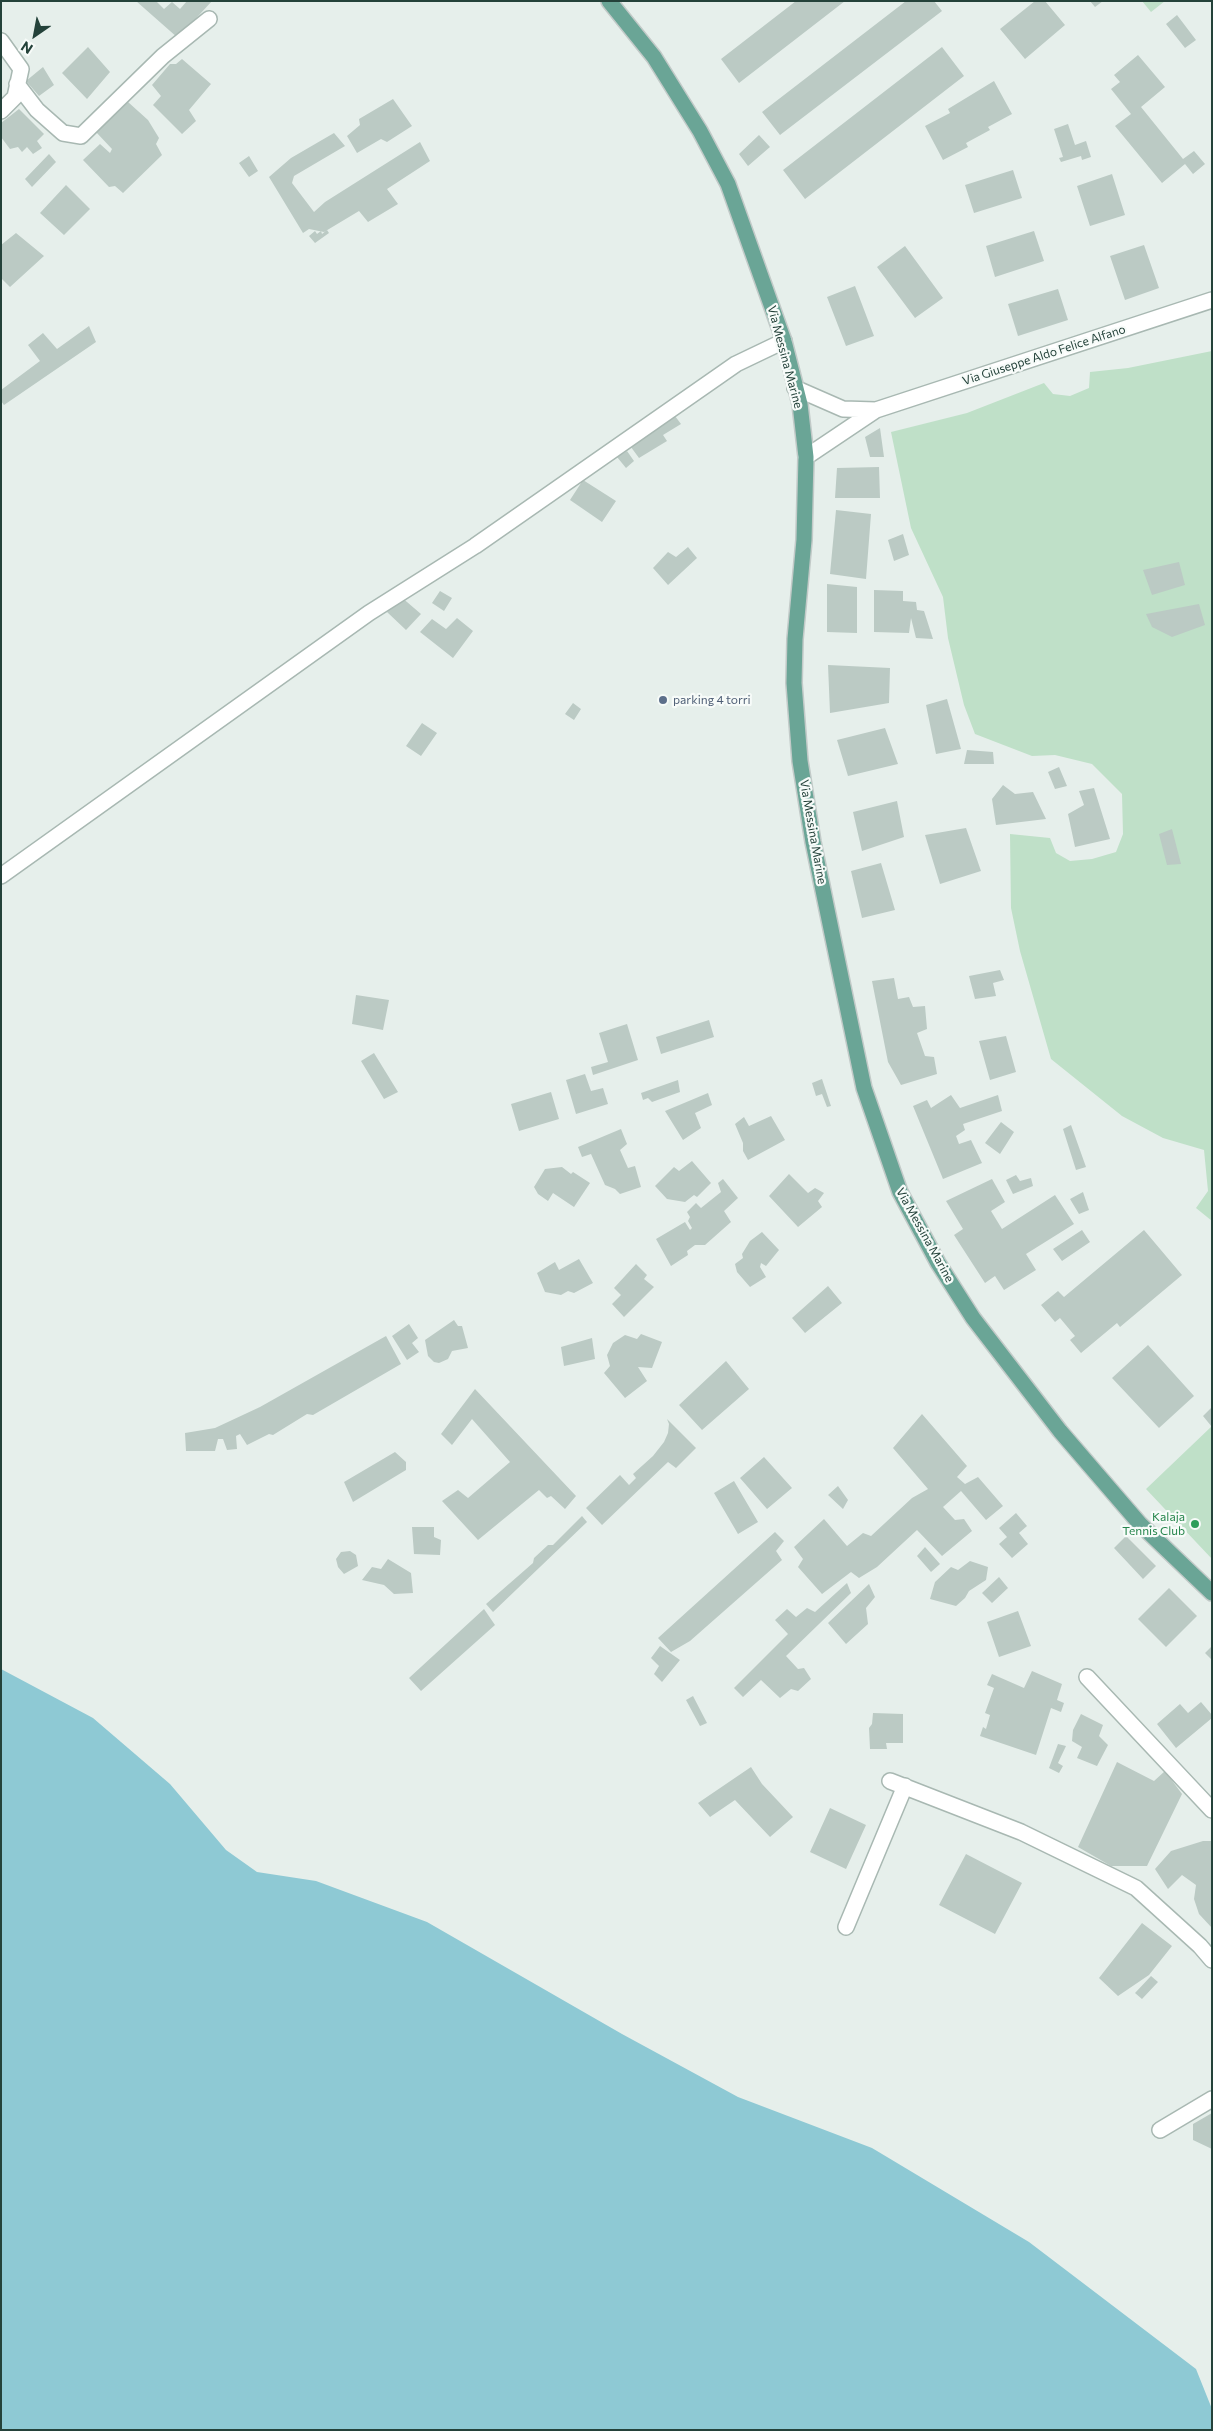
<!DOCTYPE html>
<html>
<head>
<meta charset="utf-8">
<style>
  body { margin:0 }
  #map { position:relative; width:1213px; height:2431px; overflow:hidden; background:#e6efeb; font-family:Commissioner,sans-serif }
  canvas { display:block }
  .frame { position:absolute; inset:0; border:2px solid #24423a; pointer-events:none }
  .north { position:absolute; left:10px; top:10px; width:50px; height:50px; -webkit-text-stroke:4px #f7fbf9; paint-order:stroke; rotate:213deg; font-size:14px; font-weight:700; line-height:20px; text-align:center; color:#24423a }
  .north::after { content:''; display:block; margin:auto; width:18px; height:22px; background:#24423a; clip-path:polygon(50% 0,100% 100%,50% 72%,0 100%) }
</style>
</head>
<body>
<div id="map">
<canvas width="1213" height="2431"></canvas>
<div class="frame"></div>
<div class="north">N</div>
</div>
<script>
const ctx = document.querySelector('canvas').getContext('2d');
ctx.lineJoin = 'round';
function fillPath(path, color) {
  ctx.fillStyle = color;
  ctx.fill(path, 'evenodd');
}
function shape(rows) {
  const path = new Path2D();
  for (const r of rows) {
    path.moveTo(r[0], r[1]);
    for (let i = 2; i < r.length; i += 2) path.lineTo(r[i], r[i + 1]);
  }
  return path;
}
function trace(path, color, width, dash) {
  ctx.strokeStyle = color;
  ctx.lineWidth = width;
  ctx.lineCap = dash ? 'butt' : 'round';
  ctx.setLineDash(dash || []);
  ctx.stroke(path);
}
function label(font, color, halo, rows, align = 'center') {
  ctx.font = font + ' Commissioner,sans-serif';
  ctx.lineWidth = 4.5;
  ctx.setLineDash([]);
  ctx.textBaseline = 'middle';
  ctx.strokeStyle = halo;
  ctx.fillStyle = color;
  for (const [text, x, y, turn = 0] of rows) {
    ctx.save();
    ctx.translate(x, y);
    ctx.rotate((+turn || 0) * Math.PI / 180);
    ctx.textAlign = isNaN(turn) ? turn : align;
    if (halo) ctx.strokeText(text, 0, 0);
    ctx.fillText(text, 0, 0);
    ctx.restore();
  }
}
const green = shape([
  [1142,1,1165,1,1151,12],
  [1212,351,1212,1221,1196,1208,1208,1191,1204,1150,1163,1138,1122,1116,1051,1059,1020,951,1011,908,1010,834,1050,838,1056,853,1070,861,1092,859,1116,852,1123,834,1122,794,1092,764,1055,755,1032,756,975,734,964,705,948,638,943,597,911,528,891,432,967,413,1044,383,1053,394,1070,396,1089,388,1090,372,1128,368],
  [1212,1426,1212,1559,1146,1489]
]);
const water = shape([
  [1,1669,93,1718,170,1784,226,1850,257,1872,316,1881,427,1922,622,2034,738,2097,872,2148,1029,2242,1196,2369,1212,2409,1212,2430,1,2430]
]);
const building = shape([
  [136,1,156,1,164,9,172,2,180,9,187,1,212,1,178,38],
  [796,1,845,1,739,83,721,59],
  [906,1,934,1,942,11,780,135,762,112],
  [1035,1,1045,1,1065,25,1025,59,1000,29],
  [1090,1,1103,1,1095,7],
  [1177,15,1196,40,1185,48,1166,24],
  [88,47,110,72,87,99,62,73],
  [942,47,964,76,805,199,783,170],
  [1138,55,1165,87,1141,107,1183,159,1194,151,1205,164,1193,174,1185,164,1162,183,1115,126,1131,114,1111,89,1120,82,1114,75],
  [182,59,211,84,189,110,196,121,182,134,153,105,161,96,152,85,170,64,176,64],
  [43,67,54,85,39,96,26,81],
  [994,81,1012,114,988,127,990,130,966,143,968,147,943,160,925,126,950,113,948,109],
  [393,99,412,126,387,142,381,139,357,153,347,136,360,125,359,119],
  [128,102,148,120,159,138,156,144,162,155,123,193,115,186,109,187,83,160,100,144,110,153,112,149,96,132],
  [19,109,44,134,37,141,42,148,33,154,27,147,22,152,18,147,10,149,1,137,1,123],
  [1068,124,1075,145,1086,141,1091,157,1082,160,1081,156,1061,162,1059,158,1063,157,1054,129],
  [334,133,345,146,294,176,292,183,314,212,325,202,420,142,430,161,387,189,398,204,368,222,359,211,324,232,309,229,303,233,269,177,291,158],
  [759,135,770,147,748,166,739,154],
  [49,154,56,162,32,187,25,179],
  [249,156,258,171,249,177,239,163],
  [1013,170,1022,198,974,213,965,185],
  [1112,174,1125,215,1090,226,1077,186],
  [66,185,90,209,64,235,40,213],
  [327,230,329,233,315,243,309,236,315,231,317,234,321,231,322,234],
  [1034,231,1044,261,995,277,986,246],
  [16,233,44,256,10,287,1,278,1,245],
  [1144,245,1159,288,1125,300,1110,256],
  [905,246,943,298,915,318,877,267],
  [855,286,874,336,846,346,827,297],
  [1058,289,1068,320,1018,336,1008,304],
  [89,326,96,342,4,405,1,401,1,390,40,361,28,345,43,333,57,349],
  [672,412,681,424,663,435,667,441,639,458,628,443],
  [880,428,884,457,870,457,865,437],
  [627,451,634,461,626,468,617,457],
  [879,467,880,498,835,498,837,468],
  [583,480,616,501,602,522,570,500],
  [836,510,871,514,866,579,830,574],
  [903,534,909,555,894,561,888,540],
  [688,547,697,558,668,585,653,568,668,552,676,557],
  [1179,562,1185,585,1152,595,1143,570],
  [827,584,857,587,857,633,827,632],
  [874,590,903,591,903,601,916,602,917,610,924,611,933,639,916,638,911,618,909,633,874,632],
  [440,591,452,598,444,611,432,603],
  [400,596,421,614,406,630,387,612],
  [1199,604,1205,625,1172,637,1152,627,1146,614],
  [457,618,473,631,453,658,420,632,432,619,446,629],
  [828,665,890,668,889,703,830,713],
  [947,699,961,749,936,754,926,705],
  [573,703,581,709,574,720,565,714],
  [422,723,437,733,421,756,406,746],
  [885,728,898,764,848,776,837,740],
  [967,750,993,752,994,764,964,764],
  [1059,767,1067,786,1055,789,1048,772],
  [1003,785,1015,794,1033,792,1046,819,996,825,992,799],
  [1094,788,1110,839,1075,847,1068,814,1084,805,1079,791],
  [897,801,904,837,862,851,853,812],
  [966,828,981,871,940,884,925,835],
  [1172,829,1181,864,1167,865,1159,834],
  [881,863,895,910,862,918,851,871],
  [1000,970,1004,980,993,983,996,996,975,999,969,976],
  [894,978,898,999,909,997,913,1007,925,1006,927,1029,917,1033,925,1056,934,1057,937,1074,901,1085,888,1062,872,981],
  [356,995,389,1000,383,1030,352,1024],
  [709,1020,714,1037,661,1054,656,1037],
  [627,1024,638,1060,593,1075,591,1067,608,1062,599,1033],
  [1006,1036,1016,1072,990,1080,979,1041],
  [374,1053,398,1092,384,1099,361,1061],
  [585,1074,591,1091,603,1088,608,1104,576,1114,566,1080],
  [822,1079,831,1106,827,1107,822,1094,816,1096,812,1083],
  [678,1080,680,1092,652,1102,648,1098,643,1100,641,1093],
  [551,1092,559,1119,519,1131,511,1104],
  [708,1093,712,1105,695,1113,701,1128,683,1140,665,1111],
  [951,1095,960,1108,998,1095,1002,1111,963,1124,965,1130,956,1136,959,1144,971,1140,982,1163,943,1179,913,1106,927,1100,931,1108],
  [771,1116,785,1140,748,1160,743,1151,743,1143,735,1124,744,1117,749,1126],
  [1001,1122,1014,1132,1000,1154,985,1143],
  [1071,1125,1086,1167,1076,1170,1063,1129],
  [621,1129,627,1144,620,1150,628,1168,635,1166,641,1187,620,1194,615,1189,605,1185,591,1154,582,1157,578,1147],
  [692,1161,711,1183,697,1197,694,1195,685,1202,667,1199,655,1186,674,1167,679,1171],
  [562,1167,571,1174,573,1172,590,1183,574,1207,553,1193,548,1201,538,1194,534,1187,545,1169],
  [789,1174,808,1193,815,1188,824,1193,818,1201,822,1207,798,1227,769,1196],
  [1016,1175,1020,1181,1031,1178,1033,1186,1013,1194,1006,1180],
  [723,1179,738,1198,724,1211,731,1222,705,1245,695,1245,687,1251,688,1255,671,1266,656,1239,685,1222,690,1230,692,1228,688,1221,690,1217,687,1212,696,1203,701,1208,721,1192,718,1183],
  [992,1179,1005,1202,991,1211,1002,1229,1055,1195,1074,1224,1026,1254,1036,1270,1004,1290,995,1276,985,1283,954,1235,963,1229,946,1201],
  [1083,1192,1089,1210,1079,1214,1070,1199],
  [1082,1230,1090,1242,1062,1261,1053,1249],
  [1144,1230,1182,1275,1120,1327,1117,1323,1081,1353,1070,1340,1075,1336,1060,1318,1055,1322,1041,1305,1058,1291,1064,1297],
  [762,1232,779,1250,766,1266,761,1263,760,1267,766,1277,750,1287,737,1272,735,1264,743,1258,742,1254,750,1241],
  [579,1259,593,1283,574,1293,568,1291,561,1295,545,1292,537,1273,555,1262,559,1270],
  [636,1264,647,1275,644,1279,654,1287,624,1317,612,1304,621,1295,614,1288],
  [828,1286,842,1303,805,1333,792,1318],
  [454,1320,458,1326,462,1326,468,1348,452,1351,448,1359,439,1363,434,1362,428,1356,425,1340],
  [409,1324,418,1338,412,1343,419,1352,407,1360,392,1336],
  [641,1334,662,1342,652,1368,638,1367,647,1381,625,1398,604,1373,610,1366,607,1355,613,1343,625,1335,637,1339],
  [386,1336,401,1364,313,1415,307,1414,273,1435,269,1434,247,1445,240,1434,236,1436,237,1449,227,1450,223,1439,218,1439,215,1451,186,1451,185,1433,215,1428,260,1407],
  [592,1338,595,1359,564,1366,561,1347],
  [1148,1345,1194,1396,1159,1428,1112,1378],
  [726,1361,749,1389,702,1430,679,1405],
  [475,1389,576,1496,565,1509,551,1496,547,1498,539,1490,478,1540,442,1501,458,1490,468,1498,510,1462,472,1419,452,1445,441,1434],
  [1212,1407,1212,1427,1203,1416],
  [922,1414,967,1466,957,1477,965,1484,978,1477,1003,1506,986,1520,961,1491,943,1507,955,1520,964,1519,972,1531,942,1556,917,1530,877,1567,859,1578,851,1572,822,1594,798,1567,803,1559,794,1547,824,1519,847,1546,863,1533,871,1536,912,1498,928,1489,893,1448],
  [667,1419,696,1448,676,1468,668,1462,602,1525,586,1508,620,1475,629,1485,636,1478,633,1474,653,1456,664,1442,668,1433,669,1424],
  [395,1452,406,1462,406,1470,353,1502,344,1482],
  [764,1457,792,1488,767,1509,740,1478],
  [734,1481,758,1522,738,1534,714,1493],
  [838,1486,848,1500,843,1509,828,1495],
  [1016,1513,1027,1526,1019,1533,1028,1544,1012,1558,999,1544,1007,1537,999,1528],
  [582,1516,587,1522,493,1612,486,1604,533,1563,534,1558,548,1545,553,1545],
  [412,1527,434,1527,434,1537,441,1540,440,1555,414,1554],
  [775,1532,784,1541,776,1551,782,1560,690,1641,671,1652,658,1638],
  [1126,1536,1156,1566,1143,1579,1114,1548],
  [925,1547,940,1564,931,1572,917,1556],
  [350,1551,356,1555,358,1566,344,1574,338,1567,336,1559,341,1552],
  [388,1559,411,1573,413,1593,394,1594,384,1585,362,1580,372,1567,381,1569],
  [970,1561,988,1567,986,1580,969,1591,965,1598,956,1606,930,1599,935,1582,951,1567,958,1570],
  [999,1577,1008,1588,992,1603,982,1593],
  [847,1583,851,1593,786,1656,798,1669,804,1668,811,1679,798,1691,791,1689,780,1698,761,1680,743,1697,734,1688,788,1634,775,1620,787,1609,796,1617,807,1608,815,1612],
  [869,1584,875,1597,866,1608,868,1624,846,1644,828,1623],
  [1169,1588,1197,1616,1166,1647,1138,1619],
  [484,1609,495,1625,421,1691,409,1678],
  [1018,1611,1031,1646,999,1657,987,1622],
  [660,1646,680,1660,662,1682,654,1674,659,1666,651,1658],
  [1212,1646,1212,1660,1205,1653],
  [1032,1671,1062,1684,1057,1700,1064,1703,1061,1712,1051,1708,1036,1755,980,1736,983,1727,986,1729,990,1715,985,1713,994,1688,987,1685,992,1674,1024,1688],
  [693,1696,707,1723,700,1726,686,1700],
  [1201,1702,1212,1715,1212,1718,1176,1748,1157,1724,1180,1704,1188,1713],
  [873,1713,903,1714,903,1743,886,1743,887,1749,870,1749,869,1728,872,1724],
  [1081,1714,1103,1725,1099,1736,1108,1745,1097,1766,1077,1758,1082,1747,1072,1741,1073,1730],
  [1058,1744,1066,1746,1058,1763,1063,1766,1059,1773,1049,1768],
  [1117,1762,1154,1781,1165,1771,1182,1794,1147,1866,1111,1866,1078,1847],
  [751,1767,762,1784,793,1817,770,1837,735,1800,710,1817,698,1803],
  [830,1808,866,1825,846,1869,810,1852],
  [1203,1841,1212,1841,1212,1928,1199,1914,1194,1899,1196,1885,1182,1875,1168,1889,1155,1869,1171,1851],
  [966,1854,1022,1883,995,1934,939,1905],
  [1142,1923,1172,1946,1149,1975,1118,1996,1099,1978],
  [1151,1976,1158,1982,1142,1999,1135,1993],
  [1212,2113,1212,2149,1193,2140,1193,2124]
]);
const minor = shape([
  [1,41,21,69,15,97,1,111],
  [17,84,37,110,63,133,81,136,163,56,209,19],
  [795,388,843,409,876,410],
  [806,457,876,410,1212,300],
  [1,876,369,613,475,546,736,364,784,341],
  [1087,1677,1212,1810],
  [890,1781,1021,1832,1136,1888,1200,1946,1212,1960],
  [846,1927,905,1786],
  [1160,2130,1212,2099]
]);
const major = shape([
  [609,1,654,57,700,131,728,184,784,341,800,404,806,457,804,540,795,639,794,683,800,761,813,842,864,1088,900,1192,938,1263,973,1318,1060,1431,1140,1524,1212,1593]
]);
const markers = [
  [663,700,5,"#5c6f8a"],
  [1195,1524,5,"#2e9e5b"]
];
const streetNames = [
  ["Via Giuseppe Aldo Felice Alfano",1044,355,-18],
  ["Via Messina Marine",785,357,75],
  ["Via Messina Marine",813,832,80],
  ["Via Messina Marine",925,1235,61]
];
const serviceNames = [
  ["parking 4 torri",673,700]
];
const leisureNames = [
  ["Kalaja",1185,1517],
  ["Tennis Club",1185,1531]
];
fillPath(green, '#bfe0c8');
fillPath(water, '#8ec9d4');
fillPath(building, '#bbcac4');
trace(minor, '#a8b8b2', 18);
trace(major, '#c2cac8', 18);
trace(minor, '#fff', 15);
trace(major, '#6aa596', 15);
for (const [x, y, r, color] of markers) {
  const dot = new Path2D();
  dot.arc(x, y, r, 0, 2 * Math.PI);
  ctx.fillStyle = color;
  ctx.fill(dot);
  trace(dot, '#f7fbf9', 2);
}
label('12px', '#24423a', '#f7fbf9', streetNames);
label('12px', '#4e5e75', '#f7fbf9', serviceNames, 'left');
label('12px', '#27864d', '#f7fbf9', leisureNames, 'right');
</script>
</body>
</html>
